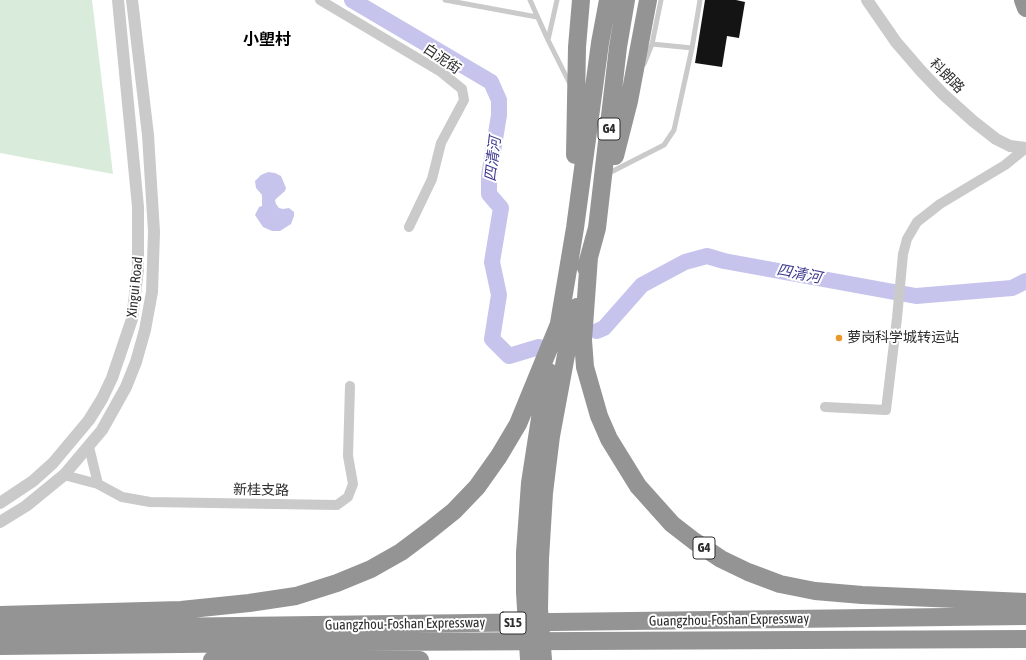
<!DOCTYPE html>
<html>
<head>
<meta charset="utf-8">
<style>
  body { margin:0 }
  canvas { display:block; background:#fff }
</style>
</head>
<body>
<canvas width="1026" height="660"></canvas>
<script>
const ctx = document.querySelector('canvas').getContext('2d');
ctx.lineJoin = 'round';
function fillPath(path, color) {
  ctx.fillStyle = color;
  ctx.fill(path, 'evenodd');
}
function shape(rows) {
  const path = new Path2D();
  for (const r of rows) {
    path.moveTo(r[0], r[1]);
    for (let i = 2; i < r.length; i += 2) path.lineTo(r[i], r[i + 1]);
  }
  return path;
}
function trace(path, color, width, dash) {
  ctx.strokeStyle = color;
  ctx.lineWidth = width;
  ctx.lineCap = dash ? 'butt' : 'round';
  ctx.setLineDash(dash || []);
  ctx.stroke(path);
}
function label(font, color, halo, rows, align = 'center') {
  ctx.font = font + ' "Asap Condensed","Noto Sans SC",sans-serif';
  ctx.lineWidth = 4;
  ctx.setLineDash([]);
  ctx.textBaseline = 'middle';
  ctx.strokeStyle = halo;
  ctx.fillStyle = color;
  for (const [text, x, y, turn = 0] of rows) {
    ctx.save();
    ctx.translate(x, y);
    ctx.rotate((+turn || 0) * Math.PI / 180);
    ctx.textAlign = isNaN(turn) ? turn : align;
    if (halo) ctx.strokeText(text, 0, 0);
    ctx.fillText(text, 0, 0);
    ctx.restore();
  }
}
const green = shape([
  [0,0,92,0,113,174,0,153]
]);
const water = shape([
  [268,172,275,173,281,176,286,188,285,191,277,198,275,200,276,204,279,208,283,209,289,208,294,212,294,216,291,224,280,231,272,231,263,227,255,215,259,207,262,206,262,195,256,188,255,181,261,175]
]);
const river = shape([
  [352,0,491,82,499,100,499,115,489,176,489,194,501,208,492,262,499,295,492,339,509,356,539,347],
  [597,331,604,328,642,285,685,262,707,256,724,261,916,296,1012,288,1026,281]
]);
const building = shape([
  [705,0,736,0,745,2,739,38,727,36,722,67,695,63]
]);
const service = shape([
  [445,0,537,17],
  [530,0,548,40,571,86],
  [548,40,557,0],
  [652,44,692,48],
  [644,64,652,44,661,0],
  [611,172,664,145,674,130,692,48,700,0]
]);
const minor = shape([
  [320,0,441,72,462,89,464,100,441,143,432,179,409,227],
  [825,407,886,410,897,318,903,254,907,239,917,222,940,204,1005,165,1026,148],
  [89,447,98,484],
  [64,475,98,484,122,497,150,502,337,505,348,497,353,484,348,456,350,386]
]);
const tertiary = shape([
  [867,0,896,42,921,71,943,94,973,121,996,139,1010,146,1026,148],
  [0,503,33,481,53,463,89,420,102,399,112,378,132,319,138,269,138,207,118,0],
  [0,522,26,506,64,475,102,430,126,387,136,362,145,330,152,292,154,232,148,135,132,0]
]);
const motorway = shape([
  [1023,0,1026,8],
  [575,155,577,47,581,0],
  [615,156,629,101,648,0],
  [589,257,583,340,585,367,599,416,609,439,638,486,672,524,694,541,721,559,748,572,780,584,815,591,862,595,1026,602],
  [586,268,597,228,618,47,626,0],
  [557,335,575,228,600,43,608,0],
  [525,553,530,483,541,412,549,372],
  [540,559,544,493,551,436,566,355,577,307],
  [0,615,181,610,249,603,296,596,337,583,371,569,401,552,429,531,454,511,477,487,499,456,518,424,559,324],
  [0,629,1026,616],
  [0,646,361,642,1026,639],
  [212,660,420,660]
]);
const motorwayBridge = shape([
  [525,553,525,592,529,660],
  [540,559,539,609,543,660]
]);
const markers = [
  [839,338,4,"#ea9829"]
];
const shields = [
  [609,129,22],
  [704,548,22],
  [513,623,26]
];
const shieldNames = [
  ["G4",609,129],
  ["G4",704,548],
  ["S15",513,623]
];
const streetNames = [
  ["白泥街",442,59,34],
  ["科朗路",947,76,45],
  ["Xingui Road",135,287,-84],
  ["新桂支路",261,490,1],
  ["Guangzhou-Foshan Expressway",729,620,-1],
  ["Guangzhou-Foshan Expressway",405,624,-1]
];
const poiNames = [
  ["萝岗科学城转运站",847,338]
];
const waterNames = [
  ["四清河",493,159,-83],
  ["四清河",799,274,11]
];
const quarterNames = [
  ["小塱村",267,40]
];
fillPath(green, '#d9ebdb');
fillPath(water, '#c6c4ec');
trace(river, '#c6c4ec', 16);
fillPath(building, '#141414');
trace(service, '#cacaca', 5);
trace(minor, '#cacaca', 10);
trace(tertiary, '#cacaca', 12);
trace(motorway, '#949494', 18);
trace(motorwayBridge, '#949494', 18);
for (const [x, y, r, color] of markers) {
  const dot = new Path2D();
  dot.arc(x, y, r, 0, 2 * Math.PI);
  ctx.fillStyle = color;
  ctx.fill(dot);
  trace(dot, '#fff', 1.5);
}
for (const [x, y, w] of shields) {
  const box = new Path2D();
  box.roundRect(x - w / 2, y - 11, w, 22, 3);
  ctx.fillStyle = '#fff';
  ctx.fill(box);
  trace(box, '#2d2d2d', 1);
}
label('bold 13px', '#2d2d2d', null, shieldNames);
label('14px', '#2d2d2d', '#fff', streetNames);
label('14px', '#2d2d2d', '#fff', poiNames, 'left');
label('italic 15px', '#3c3990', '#fff', waterNames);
label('bold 16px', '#000', '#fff', quarterNames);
</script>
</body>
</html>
